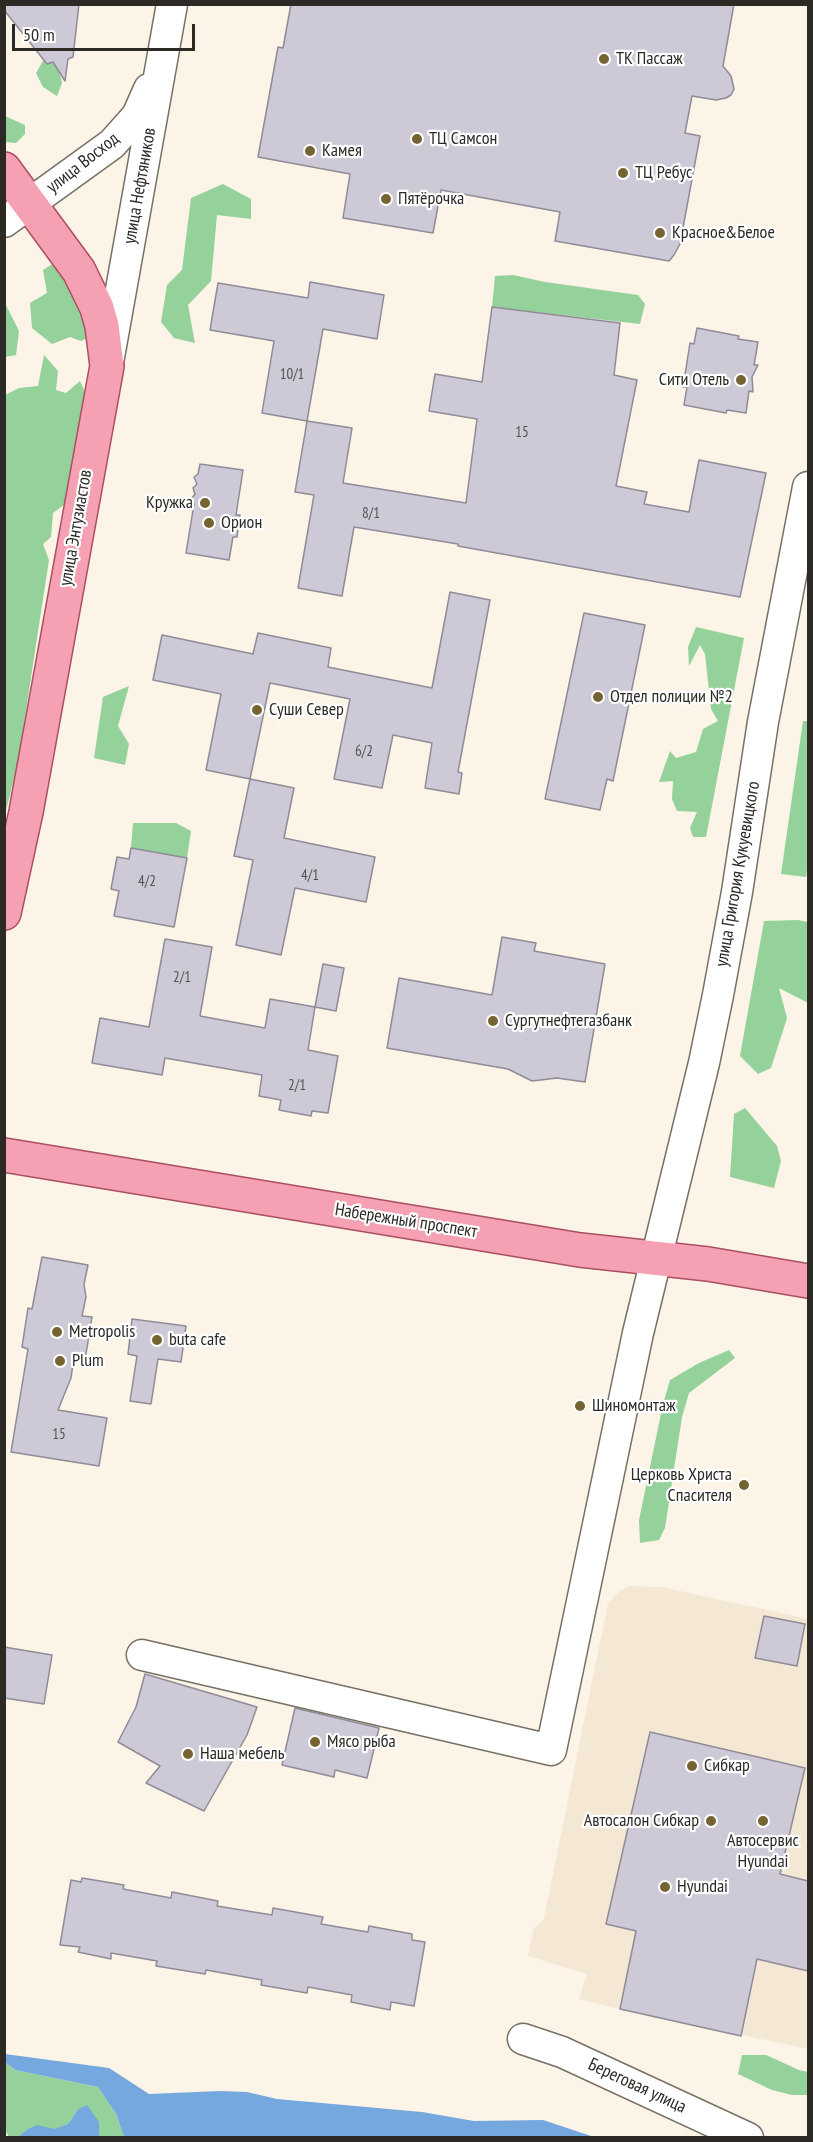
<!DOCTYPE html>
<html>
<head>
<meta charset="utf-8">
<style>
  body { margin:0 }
  #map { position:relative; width:813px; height:2142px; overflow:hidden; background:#fbf4e7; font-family:"PT Sans Narrow",sans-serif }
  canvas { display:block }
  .frame { position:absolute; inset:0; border:6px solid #2d2a26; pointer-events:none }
  .scale { position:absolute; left:12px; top:24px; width:183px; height:27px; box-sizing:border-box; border:3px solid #2d2a26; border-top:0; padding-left:8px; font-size:18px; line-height:21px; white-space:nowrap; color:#2d2a26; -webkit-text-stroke:4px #fff; paint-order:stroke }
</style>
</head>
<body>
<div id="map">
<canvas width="813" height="2142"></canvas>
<div class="frame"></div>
<div class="scale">50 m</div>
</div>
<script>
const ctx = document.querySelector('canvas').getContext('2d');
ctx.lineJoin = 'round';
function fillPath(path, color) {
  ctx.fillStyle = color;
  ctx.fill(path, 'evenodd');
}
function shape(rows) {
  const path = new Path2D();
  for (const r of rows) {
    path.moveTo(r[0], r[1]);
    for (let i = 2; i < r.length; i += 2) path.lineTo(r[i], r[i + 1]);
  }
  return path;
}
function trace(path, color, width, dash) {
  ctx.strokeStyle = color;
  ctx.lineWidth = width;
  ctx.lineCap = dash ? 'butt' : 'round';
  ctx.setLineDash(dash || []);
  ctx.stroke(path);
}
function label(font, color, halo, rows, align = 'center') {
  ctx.font = font + ' "PT Sans Narrow",sans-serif';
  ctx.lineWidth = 4.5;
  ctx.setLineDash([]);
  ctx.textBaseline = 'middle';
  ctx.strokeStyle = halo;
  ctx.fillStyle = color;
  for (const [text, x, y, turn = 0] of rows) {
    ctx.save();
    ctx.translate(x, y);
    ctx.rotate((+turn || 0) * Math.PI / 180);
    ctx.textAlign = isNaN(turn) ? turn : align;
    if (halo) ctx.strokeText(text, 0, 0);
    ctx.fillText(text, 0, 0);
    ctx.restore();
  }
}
const built = shape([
  [629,1586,662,1587,808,1619,808,2049,620,2009,579,1999,587,1974,528,1956,534,1928,543,1921,545,1913,608,1603,621,1590]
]);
const forest = shape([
  [44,59,58,65,62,83,57,96,43,87,36,73],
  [5,116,25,125,25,134,16,143,5,142],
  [223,184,251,199,251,219,217,215,211,281,188,305,195,343,174,338,161,322,167,285,182,270,191,198],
  [54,263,78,298,92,336,81,341,70,337,52,344,32,328,30,303,47,293,43,270],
  [513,275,545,282,638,295,645,304,640,324,492,307,495,276],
  [4,301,19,331,16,355,5,357],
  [44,355,58,371,56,390,66,393,80,381,85,392,65,504,53,513,51,537,43,544,49,560,18,762,5,815,5,395,19,388,38,386],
  [696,627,744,638,706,837,693,837,690,828,697,812,677,811,672,799,673,781,659,782,670,751,676,758,696,752,703,729,718,721,711,709,705,654,700,645,689,666,688,647],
  [129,686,118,726,129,744,125,765,94,758,103,697],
  [803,721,808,721,808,863,806,877,781,874],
  [133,823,176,823,191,831,187,858,131,848],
  [798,920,808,922,808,1003,779,988,787,1018,771,1068,758,1074,740,1056,764,921],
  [745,1108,777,1146,781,1161,774,1188,730,1177,734,1114],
  [729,1350,735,1358,689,1393,682,1417,665,1528,659,1540,640,1543,639,1520,663,1404,670,1380,699,1363],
  [742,2055,766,2055,799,2070,808,2072,808,2095,792,2095,772,2090,738,2074],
  [5,2062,15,2070,98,2087,116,2114,124,2137,99,2137,99,2122,78,2109,68,2124,54,2130,28,2129,18,2138,9,2137,5,2130]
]);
const water = shape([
  [5,2054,109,2068,149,2094,220,2091,247,2092,277,2099,422,2112,474,2121,543,2120,594,2137,124,2137,116,2114,98,2087,15,2070,5,2062],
  [87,2105,99,2122,99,2137,18,2137,28,2129,38,2125,54,2129,68,2124,78,2109]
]);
const building = shape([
  [4,4,79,4,73,57,68,59,65,81,53,62,47,64,4,10,4,4],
  [291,4,734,4,723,66,731,76,734,89,731,95,726,98,716,100,692,96,685,133,700,136,680,244,674,255,669,261,555,241,560,212,441,190,433,233,343,218,350,174,258,157,278,47,283,48,291,4],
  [310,282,384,295,377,339,323,329,307,421,262,413,274,341,210,330,218,283,308,298,310,282],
  [492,307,620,323,614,375,637,380,616,486,647,492,644,504,689,512,699,460,766,473,740,597,458,546,458,544,354,527,342,596,298,588,314,495,295,492,307,421,352,428,343,483,466,503,477,419,429,411,435,374,482,382,492,307],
  [697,328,739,336,738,339,758,342,754,365,758,365,752,377,753,392,749,391,746,413,727,410,726,413,684,405,687,387,683,387,690,343,694,344,697,328],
  [200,464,243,470,236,515,240,515,237,537,233,537,229,560,186,553,194,504,192,498,195,494,193,488,197,484,194,477,198,474,200,464],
  [450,592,490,600,458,772,462,773,459,794,425,788,432,743,393,735,382,788,334,779,350,699,270,683,250,779,206,770,221,694,153,680,162,635,253,654,258,633,331,648,328,667,432,688,450,592],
  [584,613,645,625,613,781,607,779,600,810,545,799,584,613],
  [250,779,294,788,284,838,375,857,366,902,295,888,281,955,236,945,253,860,234,856,250,779],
  [131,848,187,858,174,927,114,916,119,891,111,889,117,857,129,859,131,848],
  [502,937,536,943,534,951,605,964,585,1082,557,1078,532,1081,508,1069,387,1048,399,978,492,995,502,937],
  [165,939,212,947,200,1016,265,1028,270,999,315,1007,308,1050,338,1056,328,1113,312,1111,311,1116,279,1110,281,1100,259,1096,262,1075,165,1058,162,1075,92,1063,100,1018,149,1027,165,939],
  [323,964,344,968,336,1011,315,1007,323,964],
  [42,1257,88,1265,84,1284,86,1297,82,1316,92,1317,85,1360,74,1357,71,1378,58,1410,107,1418,99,1466,11,1452,28,1349,22,1347,28,1308,32,1309,42,1257],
  [132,1319,186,1326,181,1362,158,1359,151,1404,130,1401,137,1356,128,1354,132,1319],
  [764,1616,805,1624,797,1666,755,1658,764,1616],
  [4,1647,52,1655,44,1704,4,1698,4,1647],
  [145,1674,257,1707,247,1735,204,1811,146,1783,160,1766,118,1742,136,1707,145,1674],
  [295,1708,379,1728,367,1778,335,1770,334,1777,282,1765,295,1708],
  [650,1732,805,1768,780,1874,808,1881,808,1971,757,1959,741,2036,620,2009,636,1931,606,1924,650,1732],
  [82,1878,124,1885,123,1889,171,1898,172,1892,218,1901,217,1906,272,1915,273,1908,323,1917,321,1924,368,1932,369,1926,412,1934,412,1940,425,1942,414,2006,391,2002,390,2010,351,2002,352,1995,308,1987,307,1993,261,1985,262,1980,206,1970,205,1974,156,1966,157,1961,111,1953,111,1959,78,1952,80,1947,60,1945,71,1880,81,1882,82,1878]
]);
const minor = shape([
  [4,222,112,144,137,116,149,89],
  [109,357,172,4],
  [142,1655,551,1750,638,1333,704,1063,718,995,737,892,763,722,808,487],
  [523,2039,562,2052,748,2138]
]);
const major = shape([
  [4,169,79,271,97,308,102,326,107,366,26,812,4,913],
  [4,1155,580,1250,708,1264,808,1281]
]);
const markers = [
  [604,59,6,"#756432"],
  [417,139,6,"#756432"],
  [310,151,6,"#756432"],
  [623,173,6,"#756432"],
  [386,199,6,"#756432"],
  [660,233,6,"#756432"],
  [741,380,6,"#756432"],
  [205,503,6,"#756432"],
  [209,523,6,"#756432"],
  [598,697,6,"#756432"],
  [257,710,6,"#756432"],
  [493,1021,6,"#756432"],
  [57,1332,6,"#756432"],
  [157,1340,6,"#756432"],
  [60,1361,6,"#756432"],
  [580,1406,6,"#756432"],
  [744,1485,6,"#756432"],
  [315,1742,6,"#756432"],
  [188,1754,6,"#756432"],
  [692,1766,6,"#756432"],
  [711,1821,6,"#756432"],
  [763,1821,6,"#756432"],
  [665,1887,6,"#756432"]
];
const numberNames = [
  ["10/1",292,375],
  ["15",522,433],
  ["8/1",371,514],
  ["6/2",364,752],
  ["4/1",310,876],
  ["4/2",147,882],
  ["2/1",182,978],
  ["2/1",297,1086],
  ["15",59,1435]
];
const poiNames = [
  ["ТК Пассаж",616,59],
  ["ТЦ Самсон",429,139],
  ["Камея",322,151],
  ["ТЦ Ребус",635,173],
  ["Пятёрочка",398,199],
  ["Красное&Белое",672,233],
  ["Сити Отель",729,380,"right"],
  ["Кружка",193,503,"right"],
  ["Орион",221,523],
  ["Отдел полиции №2",610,697],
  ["Суши Север",269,710],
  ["Сургутнефтегазбанк",505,1021],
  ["Metropolis",69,1332],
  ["buta cafe",169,1340],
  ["Plum",72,1361],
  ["Шиномонтаж",592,1406],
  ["Церковь Христа",732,1475,"right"],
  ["Спасителя",732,1496,"right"],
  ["Мясо рыба",327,1742],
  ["Наша мебель",200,1754],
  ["Сибкар",704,1766],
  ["Автосалон Сибкар",699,1821,"right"],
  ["Автосервис",763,1841,"center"],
  ["Hyundai",763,1862,"center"],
  ["Hyundai",677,1887]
];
const streetNames = [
  ["улица Восход",83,163,-38],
  ["улица Нефтяников",140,186,-80],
  ["улица Энтузиастов",76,528,-80],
  ["улица Григория Кукуевицкого",738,874,-80],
  ["Набережный проспект",406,1221,9],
  ["Береговая улица",637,2086,25]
];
fillPath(built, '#f4e8d5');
fillPath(forest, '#94d19b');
fillPath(water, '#74a8de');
fillPath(building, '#cec9d6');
trace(building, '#8f8b97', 1.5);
trace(minor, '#777065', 33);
trace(major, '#ab4f61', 36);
trace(minor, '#fff', 30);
trace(major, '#f5a1b3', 33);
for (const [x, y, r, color] of markers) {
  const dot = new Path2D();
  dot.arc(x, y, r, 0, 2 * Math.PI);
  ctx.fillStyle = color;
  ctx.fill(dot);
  trace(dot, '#fff', 2);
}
label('15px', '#555252', null, numberNames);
label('18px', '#2d2a26', '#fff', poiNames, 'left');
label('18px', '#2d2a26', '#fff', streetNames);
</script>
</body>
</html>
